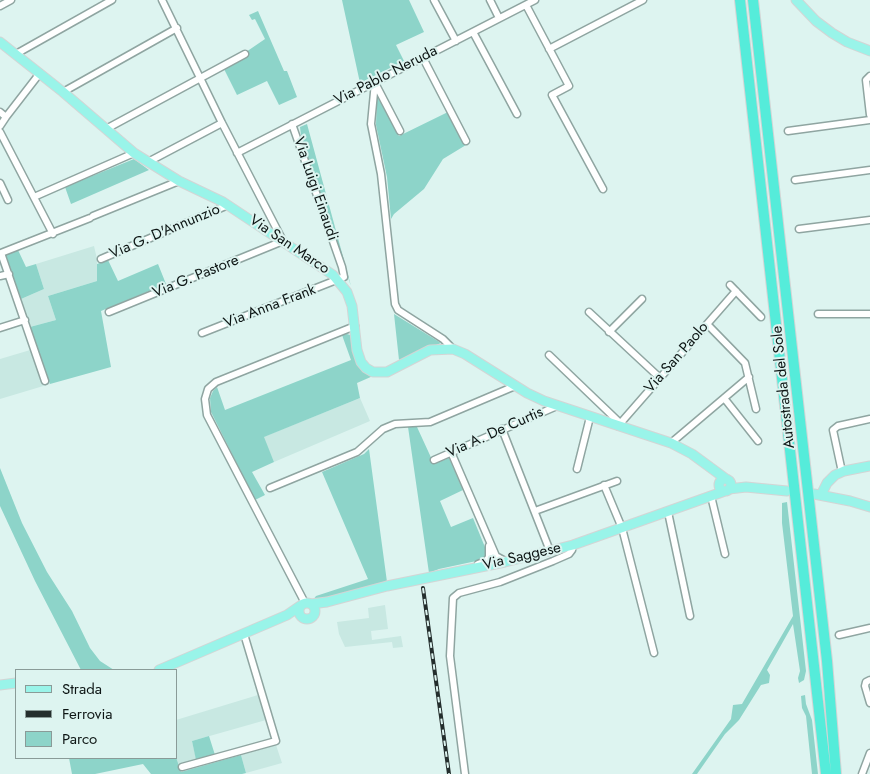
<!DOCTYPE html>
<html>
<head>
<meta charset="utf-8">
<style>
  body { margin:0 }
  #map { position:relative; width:870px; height:774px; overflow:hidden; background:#ddf4f0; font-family:Jost,sans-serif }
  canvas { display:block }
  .legend { position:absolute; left:15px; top:669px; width:162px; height:90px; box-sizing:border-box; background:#ddf4f0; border:1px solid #8a9b98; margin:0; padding:6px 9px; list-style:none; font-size:15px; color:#0d1514 }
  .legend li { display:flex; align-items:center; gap:10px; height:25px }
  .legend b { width:25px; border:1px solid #8a9b98 }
</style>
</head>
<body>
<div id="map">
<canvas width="870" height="774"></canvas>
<ul class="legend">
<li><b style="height:6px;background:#99f4e9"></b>Strada</li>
<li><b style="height:6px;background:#242e2d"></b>Ferrovia</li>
<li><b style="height:14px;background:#8dd4c9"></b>Parco</li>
</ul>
</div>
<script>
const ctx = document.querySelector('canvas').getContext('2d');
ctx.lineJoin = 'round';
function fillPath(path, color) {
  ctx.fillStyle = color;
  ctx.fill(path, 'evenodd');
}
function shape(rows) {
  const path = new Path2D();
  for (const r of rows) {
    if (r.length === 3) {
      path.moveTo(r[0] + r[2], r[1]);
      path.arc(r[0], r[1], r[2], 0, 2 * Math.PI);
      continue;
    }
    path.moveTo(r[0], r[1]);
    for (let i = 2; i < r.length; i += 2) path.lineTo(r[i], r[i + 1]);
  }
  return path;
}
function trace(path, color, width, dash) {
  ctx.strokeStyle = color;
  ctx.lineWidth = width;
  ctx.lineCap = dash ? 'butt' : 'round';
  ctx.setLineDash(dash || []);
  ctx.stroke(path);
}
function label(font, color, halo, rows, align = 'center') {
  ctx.font = font + ' Jost,sans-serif';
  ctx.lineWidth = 4;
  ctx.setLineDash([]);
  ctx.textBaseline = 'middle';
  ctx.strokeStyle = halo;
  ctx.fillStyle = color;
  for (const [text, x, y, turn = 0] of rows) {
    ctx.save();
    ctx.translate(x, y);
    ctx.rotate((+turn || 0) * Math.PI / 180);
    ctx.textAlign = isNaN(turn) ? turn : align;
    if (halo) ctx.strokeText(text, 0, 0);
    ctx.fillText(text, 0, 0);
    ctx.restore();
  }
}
const built = shape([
  [94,246,97,259,97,281,48,296,56,320,30,327,21,299,44,289,36,264],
  [37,348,50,384,0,399,0,359],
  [360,398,370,421,274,462,263,437],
  [385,605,388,629,371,631,372,640,401,636,403,647,393,648,392,642,345,647,339,634,337,622,369,618,368,608],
  [258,695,266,720,192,741,198,767,181,772,176,757,176,720],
  [276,745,282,763,246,773,241,755]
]);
const green = shape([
  [342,0,409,0,424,32,396,45,404,61,360,83],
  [258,11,284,71,287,71,297,97,279,105,267,81,237,95,224,69,247,56,246,52,265,39,255,19,252,20,249,15],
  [377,96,399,136,448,112,466,145,443,159,424,189,394,214,391,219,387,177,376,125],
  [307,124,351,286,302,144,300,127],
  [134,159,149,170,71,204,65,187],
  [18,250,26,267,36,264,44,289,21,299,6,255],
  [108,260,118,281,158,264,166,284,101,311,111,367,50,384,30,327,56,320,48,296,97,281,97,264],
  [394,314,441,343,399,360],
  [347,334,350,335,352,338,354,354,357,363,373,376,357,383,360,398,264,437,274,462,252,472,265,495,255,500,211,412,210,398,213,391,217,387,225,410,351,360,342,335],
  [408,427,417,427,434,464,449,458,463,490,440,501,451,527,473,518,487,552,486,557,481,560,439,569,429,573],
  [369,449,387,582,319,601,313,600,316,596,368,579,322,472,364,454],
  [0,468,22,523,47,572,72,611,90,648,100,661,114,670,81,670,35,581,0,506],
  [787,502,806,671,804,680,799,683,798,678,800,671,793,624,767,670,770,675,769,683,761,685,739,720,725,734,697,774,692,774,731,719,733,705,742,704,793,616,782,523,782,503],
  [805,695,806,704,812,720,818,774,812,774,806,716,802,708,801,696],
  [209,736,215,755,196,760,192,741],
  [241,755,246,773,242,774,151,774,143,764,95,774,72,774,69,758,176,757,181,772]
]);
const minor = shape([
  [434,0,456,41],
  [490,0,499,18],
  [526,5,569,86,552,95,603,189],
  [0,6,11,0],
  [473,32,517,114],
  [549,49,643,0],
  [16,54,112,0],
  [423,58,466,141],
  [870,76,866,80,870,115],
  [375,82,371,124,381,174,395,304,398,310,443,339,453,349],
  [375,83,400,131],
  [63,92,177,28],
  [0,112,6,117,0,126],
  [6,117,40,73],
  [106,129,245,54],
  [788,131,870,120],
  [0,132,53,234],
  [237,153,535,0],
  [148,162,222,123],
  [795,180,870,170],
  [0,183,8,200],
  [34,197,134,153],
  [93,216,179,181],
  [799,229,870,220],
  [101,259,228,205],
  [0,276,9,274],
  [730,285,761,317],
  [109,312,283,241,222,123,162,0],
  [589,312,660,378],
  [818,314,870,314],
  [707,324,745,363,756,409],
  [0,328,25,320],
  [609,332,642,299],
  [202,333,344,277,342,267,292,124],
  [549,355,620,423],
  [45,381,1,253,90,218],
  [724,398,758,441],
  [618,426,736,291],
  [502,429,550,551],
  [671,443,749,377],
  [451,452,496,556,505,561],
  [434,460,557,406],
  [577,469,590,417],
  [842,472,833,430,838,426,870,419],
  [604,485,622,528,654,653],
  [270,488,357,452,383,429,395,424,430,422,515,386],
  [711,496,725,554],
  [535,511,617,481],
  [668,512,690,616],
  [478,564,486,561,489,557,489,546],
  [305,603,207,415,205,399,208,389,216,382,355,326],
  [839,635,870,628],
  [870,680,866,682,865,686,870,703],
  [182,767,276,741,244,634],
  [465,774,450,656,453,598,459,593,500,582,553,561,569,554,572,550,573,545],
  [862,774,870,753]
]);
const major = shape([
  [796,0,816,21,832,33,847,42,870,51],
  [0,42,63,92,134,153,179,181,223,202,333,275,347,292,352,306,357,350,361,362,366,368,373,372,387,372,430,350,453,349,465,354,527,393,544,401,671,443,692,454,726,479],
  [725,485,6],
  [729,489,746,487,787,491],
  [814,494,850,501,870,507],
  [821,495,827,483,835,475,844,471,870,466],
  [307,611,8],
  [311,604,327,602,387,586,505,562,573,545,725,491],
  [159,670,287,615,300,606],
  [0,685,16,683]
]);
const highway = shape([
  [740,0,826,774],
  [753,0,827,661,836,774]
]);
const rail = shape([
  [423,588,449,774]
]);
const streetNames = [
  ["Via Pablo Neruda",386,76,-27],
  ["Via Luigi Einaudi",315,189,71],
  ["Via G. D'Annunzio",165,232,-23],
  ["Via San Marco",289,245,34],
  ["Via G. Pastore",196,277,-22],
  ["Via Anna Frank",270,307,-21],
  ["Via San Paolo",677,358,-49],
  ["Autostrada del Sole",784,387,-96],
  ["Via A. De Curtis",495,433,-24],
  ["Via Saggese",522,557,-13]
];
fillPath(built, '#c8e8e2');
fillPath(green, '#8dd4c9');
trace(minor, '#8fa5a1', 9);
trace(major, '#d3d5d5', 11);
trace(highway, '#d3d5d5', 12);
trace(minor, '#fff', 6);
trace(major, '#99f4e9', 9);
trace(highway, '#55ecda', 10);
trace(rail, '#242e2d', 4);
trace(rail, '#ddf4f0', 2, [5.5]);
label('15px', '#0d1514', '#ddf4f0', streetNames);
</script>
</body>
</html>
